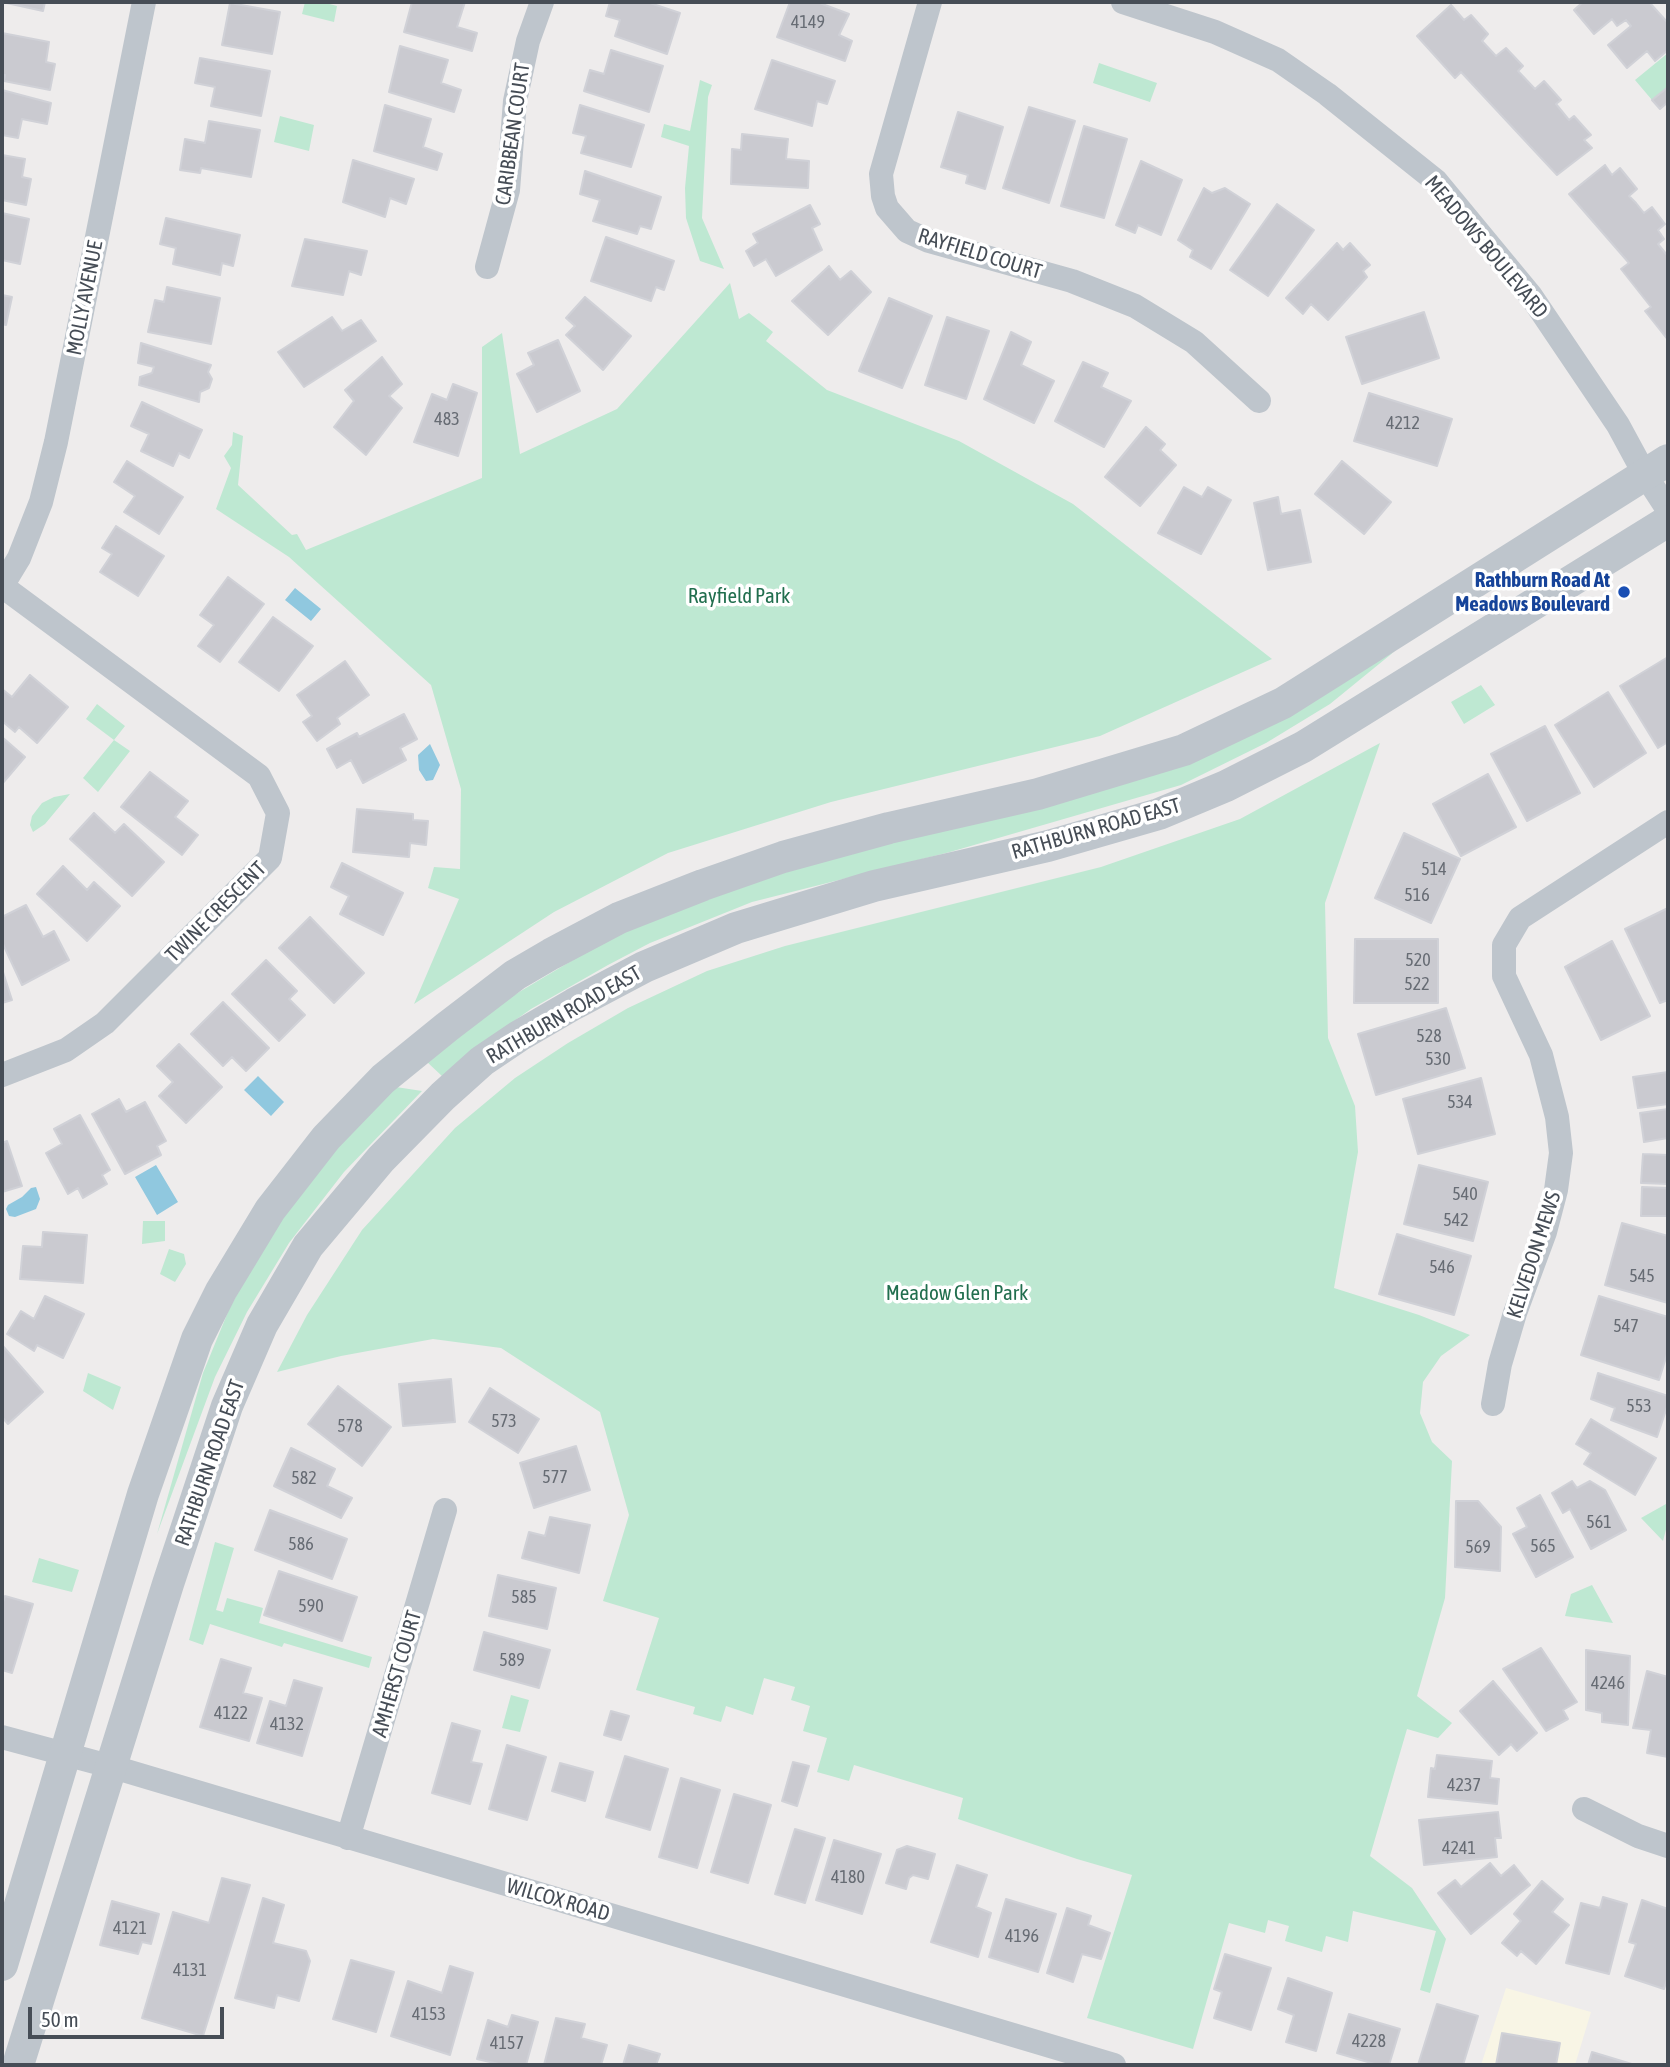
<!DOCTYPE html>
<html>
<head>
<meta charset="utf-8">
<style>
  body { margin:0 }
  #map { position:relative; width:1670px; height:2067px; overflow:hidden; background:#eeecec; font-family:"Asap Condensed",sans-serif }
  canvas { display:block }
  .frame { position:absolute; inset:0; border:4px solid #464d56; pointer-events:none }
  .scale { position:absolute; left:28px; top:2007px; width:196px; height:32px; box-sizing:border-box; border:4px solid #464d56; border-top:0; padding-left:9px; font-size:21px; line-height:24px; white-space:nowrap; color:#464d56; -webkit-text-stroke:5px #fff; paint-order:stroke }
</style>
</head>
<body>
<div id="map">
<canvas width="1670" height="2067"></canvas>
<div class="frame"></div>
<div class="scale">50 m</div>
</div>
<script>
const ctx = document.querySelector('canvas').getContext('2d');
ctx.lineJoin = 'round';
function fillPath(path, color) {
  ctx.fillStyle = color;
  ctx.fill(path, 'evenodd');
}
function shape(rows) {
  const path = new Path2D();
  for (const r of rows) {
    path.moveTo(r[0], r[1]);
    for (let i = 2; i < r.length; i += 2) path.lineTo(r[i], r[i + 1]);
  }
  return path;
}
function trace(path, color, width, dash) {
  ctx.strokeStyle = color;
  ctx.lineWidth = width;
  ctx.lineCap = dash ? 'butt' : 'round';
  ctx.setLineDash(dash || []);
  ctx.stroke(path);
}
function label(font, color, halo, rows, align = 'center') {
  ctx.font = font + ' "Asap Condensed",sans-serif';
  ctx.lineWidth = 7;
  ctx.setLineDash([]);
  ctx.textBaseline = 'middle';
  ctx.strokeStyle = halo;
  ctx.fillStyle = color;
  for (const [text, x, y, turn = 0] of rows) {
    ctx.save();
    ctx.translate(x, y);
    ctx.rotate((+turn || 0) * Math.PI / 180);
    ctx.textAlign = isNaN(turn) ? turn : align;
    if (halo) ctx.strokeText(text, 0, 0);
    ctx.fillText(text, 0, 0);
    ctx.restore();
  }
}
const commercial = shape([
  [1506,1988,1591,2012,1575,2065,1481,2065]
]);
const green = shape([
  [305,2,322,2,337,6,334,22,302,14],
  [1668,53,1668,87,1652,100,1635,80],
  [1099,63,1157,83,1150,102,1093,83],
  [700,80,712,85,708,97,702,218,724,269,700,261,686,218,685,188,689,146,661,137,664,124,690,131],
  [280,116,314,125,309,151,274,142],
  [730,283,739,319,749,313,773,332,766,341,827,390,959,441,1073,504,1272,659,1100,736,831,802,668,853,554,912,414,1004,459,899,428,888,434,867,460,869,461,789,431,685,289,557,216,509,231,468,224,456,232,445,233,432,243,436,238,485,292,535,297,534,306,550,482,478,482,347,502,333,520,454,617,409],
  [1395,651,1330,704,1266,743,1181,785,950,852,752,902,650,943,608,965,531,1009,486,1041,443,1077,426,1061,494,1007,603,942,643,922,741,884,1285,715],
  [1481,685,1495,705,1464,724,1451,702],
  [97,704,125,726,114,740,130,751,98,792,83,778,114,740,86,719],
  [1380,743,1325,903,1328,1038,1355,1106,1358,1152,1334,1288,1419,1315,1470,1335,1441,1356,1423,1382,1420,1413,1432,1442,1452,1461,1445,1598,1417,1696,1452,1723,1438,1738,1407,1729,1370,1856,1412,1888,1446,1939,1430,1993,1420,1990,1436,1931,1353,1911,1348,1942,1326,1936,1322,1952,1285,1941,1289,1926,1268,1920,1265,1933,1229,1923,1193,2049,1087,2018,1132,1875,1077,1859,958,1819,963,1798,854,1765,849,1781,817,1772,827,1738,803,1731,810,1706,791,1700,795,1687,764,1678,753,1715,726,1706,721,1722,693,1714,695,1707,636,1690,659,1618,603,1601,629,1515,600,1412,501,1348,433,1339,341,1356,277,1372,307,1315,362,1230,455,1128,515,1078,568,1043,628,1008,707,971,785,946,1101,867,1240,819],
  [70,794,45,824,33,832,30,825,32,816,42,803,54,797],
  [396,1087,422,1091,344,1172,289,1243,247,1312,215,1377,157,1534,203,1373,230,1307,276,1226,330,1155],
  [143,1221,165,1221,165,1241,142,1244],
  [169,1249,184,1254,186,1264,175,1282,160,1274],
  [88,1373,121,1387,113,1410,83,1391],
  [1666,1504,1668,1505,1668,1522,1663,1541,1641,1518],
  [215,1542,234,1548,216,1610,223,1612,227,1598,263,1608,259,1623,372,1657,369,1668,284,1643,282,1647,210,1624,203,1645,189,1640],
  [39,1558,79,1570,72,1592,32,1582],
  [1592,1585,1613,1623,1565,1616,1571,1594],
  [511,1695,529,1700,520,1732,502,1728]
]);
const water = shape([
  [295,588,321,609,311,621,285,600],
  [430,744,440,765,433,780,426,781,419,770,418,755],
  [258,1076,284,1102,271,1116,244,1090],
  [156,1165,178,1202,157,1215,135,1177],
  [36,1187,40,1199,36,1209,15,1217,9,1216,6,1209,8,1205,22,1197,31,1188]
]);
const building = shape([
  [2,2,45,2,43,11,2,2],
  [412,2,465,2,457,27,477,33,472,51,404,32,412,2],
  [610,2,647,2,680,13,667,54,615,36,620,20,606,16,610,2],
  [790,2,817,2,849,14,839,35,852,41,845,61,777,37,790,2],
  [1583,2,1649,2,1668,23,1668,50,1655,61,1647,51,1627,68,1608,45,1631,26,1626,20,1617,26,1612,19,1594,34,1574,10,1583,2],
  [230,3,280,12,272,54,222,45,230,3],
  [1451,5,1464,20,1471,15,1488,34,1482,41,1496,56,1506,48,1523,66,1518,71,1535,89,1544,81,1561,100,1556,104,1569,120,1574,116,1591,135,1584,140,1592,148,1557,175,1461,72,1455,78,1417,36,1451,5],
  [2,33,49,42,46,62,55,64,50,90,4,81,5,75,2,75,2,33],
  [400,46,448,60,441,83,461,90,454,112,389,92,400,46],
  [611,50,663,66,649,112,584,91,590,70,604,74,611,50],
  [200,58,270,71,261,116,211,106,215,87,195,83,200,58],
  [772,60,835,81,827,104,817,101,812,126,755,109,772,60],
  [1668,87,1668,102,1660,109,1652,100,1668,87],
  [2,90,51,103,47,124,22,119,18,138,2,135,2,90],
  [385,105,431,119,423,147,442,154,437,170,374,151,385,105],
  [580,105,644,125,631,167,581,153,586,136,573,133,580,105],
  [1029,107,1075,121,1049,203,1003,188,1029,107],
  [958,112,1003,127,985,189,966,183,968,175,941,167,958,112],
  [209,121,260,130,251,177,201,168,200,173,180,170,185,139,205,143,209,121],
  [1084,126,1127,139,1104,218,1061,206,1084,126],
  [742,134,788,139,786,159,809,161,808,188,731,184,732,149,741,150,742,134],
  [2,155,25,159,22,177,31,179,26,205,2,200,2,155],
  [353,160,414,179,406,204,390,198,385,217,343,202,353,160],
  [1141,161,1182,180,1161,235,1138,225,1135,233,1116,225,1141,161],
  [1605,165,1612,175,1620,168,1637,189,1629,196,1636,203,1644,213,1652,207,1665,224,1658,230,1664,239,1658,244,1667,255,1668,253,1668,340,1645,311,1651,307,1621,269,1629,263,1569,194,1605,165],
  [585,171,661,197,651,229,640,226,637,234,593,221,600,200,580,194,585,171],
  [1204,188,1212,193,1225,188,1250,204,1211,269,1190,257,1193,250,1178,240,1204,188],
  [1277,204,1314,230,1268,296,1230,270,1277,204],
  [810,205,820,224,812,228,822,250,776,276,766,259,754,266,746,251,758,243,753,234,810,205],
  [2,213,29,219,20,264,2,260,2,213],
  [166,218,240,235,233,266,222,263,220,275,173,264,176,248,160,244,166,218],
  [606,237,674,261,664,290,656,287,651,301,591,281,606,237],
  [305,239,367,251,361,275,349,271,343,295,292,286,305,239],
  [1337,243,1343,250,1350,243,1370,265,1363,271,1367,277,1328,320,1311,304,1303,314,1286,298,1337,243],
  [829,266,840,280,851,271,871,292,828,335,792,301,829,266],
  [167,287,220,298,211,344,148,332,155,300,164,302,167,287],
  [2,295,12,297,6,325,2,324,2,295],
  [585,297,631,336,603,370,566,335,575,326,566,318,585,297],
  [889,298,932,316,902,388,859,371,889,298],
  [1424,312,1439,358,1362,384,1346,337,1424,312],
  [332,317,342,331,361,320,376,341,304,387,278,352,332,317],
  [947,317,989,331,966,399,925,385,947,317],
  [1011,332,1031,342,1021,365,1054,381,1034,423,984,399,1011,332],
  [558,340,580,391,537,412,517,374,534,365,528,353,558,340],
  [141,343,211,365,208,372,212,379,209,388,200,392,199,402,139,385,140,377,152,373,154,367,138,363,141,343],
  [382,357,402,384,389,396,402,408,366,455,334,427,354,401,345,390,382,357],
  [1083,362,1108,373,1101,387,1131,401,1104,447,1055,421,1083,362],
  [453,384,477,393,458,456,414,442,432,394,447,400,453,384],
  [1369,393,1452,419,1437,466,1354,441,1369,393],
  [142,402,202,430,189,458,179,453,173,466,141,451,149,434,131,426,142,402],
  [1146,427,1165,444,1160,450,1176,465,1140,506,1105,477,1146,427],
  [127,461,183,497,159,534,124,512,135,496,114,482,127,461],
  [1342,461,1391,502,1364,534,1315,494,1342,461],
  [1184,487,1202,497,1208,487,1231,500,1201,554,1158,533,1184,487],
  [1278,497,1281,514,1300,510,1311,562,1268,570,1254,503,1278,497],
  [116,526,164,556,138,596,100,572,112,554,102,548,116,526],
  [228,577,264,604,220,662,198,646,214,625,200,615,228,577],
  [273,617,313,646,279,691,239,662,273,617],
  [1668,657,1668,742,1658,748,1620,686,1668,657],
  [345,661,369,695,337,718,340,724,317,741,303,722,312,716,297,695,345,661],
  [30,675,68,707,37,743,19,727,15,732,2,721,2,689,12,697,30,675],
  [1608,692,1646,753,1594,787,1555,725,1608,692],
  [404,714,417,739,400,748,406,760,363,783,351,760,337,768,327,749,357,733,359,737,404,714],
  [1545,726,1580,793,1527,821,1491,754,1545,726],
  [2,737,25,757,2,784,2,737],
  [150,772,188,801,175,817,198,835,182,855,121,807,150,772],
  [1488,774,1516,827,1461,856,1433,804,1488,774],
  [357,809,413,814,413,820,428,821,426,845,410,843,409,857,353,852,357,809],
  [94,813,115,833,124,824,164,862,132,896,70,839,94,813],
  [1404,833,1460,859,1431,923,1375,898,1404,833],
  [342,863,403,893,383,935,340,914,349,896,331,887,342,863],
  [63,866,87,890,94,882,120,906,87,941,37,894,63,866],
  [26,905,43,937,54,931,69,960,22,985,2,942,2,917,26,905],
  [1668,908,1668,1000,1660,1003,1625,929,1668,908],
  [310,917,364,973,334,1003,279,948,310,917],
  [1355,939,1438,939,1438,1003,1354,1003,1355,939],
  [1612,941,1650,1016,1601,1040,1565,967,1612,941],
  [266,960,297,991,289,999,305,1015,279,1041,232,994,266,960],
  [2,969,12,1000,2,1003,2,969],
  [223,1002,269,1048,246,1071,232,1057,223,1066,191,1034,223,1002],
  [1446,1008,1465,1068,1376,1095,1358,1034,1446,1008],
  [179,1044,222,1087,186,1123,159,1096,173,1082,157,1066,179,1044],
  [1668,1072,1668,1104,1638,1108,1633,1077,1668,1072],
  [1481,1078,1495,1134,1418,1154,1403,1099,1481,1078],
  [119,1099,126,1112,145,1102,166,1141,157,1146,161,1155,125,1174,92,1114,119,1099],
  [1668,1109,1668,1138,1644,1142,1640,1113,1668,1109],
  [80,1115,110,1170,102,1175,107,1184,83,1198,78,1188,68,1194,46,1153,62,1144,54,1129,80,1115],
  [7,1141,22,1186,2,1192,2,1143,7,1141],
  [1643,1154,1668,1155,1668,1184,1641,1183,1643,1154],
  [1419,1165,1488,1182,1473,1241,1404,1224,1419,1165],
  [1642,1187,1668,1188,1668,1216,1641,1216,1642,1187],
  [1622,1223,1668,1236,1668,1303,1605,1285,1622,1223],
  [43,1232,87,1235,83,1283,20,1279,23,1246,42,1247,43,1232],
  [1397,1234,1471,1256,1454,1315,1379,1294,1397,1234],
  [45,1296,84,1314,63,1358,37,1345,34,1351,7,1334,21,1311,34,1319,45,1296],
  [1599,1296,1668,1317,1668,1351,1659,1380,1581,1355,1599,1296],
  [2,1345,43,1392,8,1424,2,1417,2,1345],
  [1598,1373,1668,1396,1668,1404,1657,1437,1611,1420,1615,1408,1591,1399,1598,1373],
  [451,1379,455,1422,403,1426,399,1384,451,1379],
  [338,1386,391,1427,362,1466,308,1424,338,1386],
  [490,1388,539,1419,518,1453,469,1422,490,1388],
  [1591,1419,1656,1458,1635,1495,1584,1464,1591,1453,1576,1444,1591,1419],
  [576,1446,590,1490,534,1508,520,1463,576,1446],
  [291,1448,335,1469,327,1486,352,1498,341,1518,274,1486,291,1448],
  [1572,1481,1577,1488,1590,1481,1605,1490,1626,1530,1591,1549,1570,1509,1563,1513,1552,1493,1572,1481],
  [1540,1495,1573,1557,1536,1577,1513,1534,1527,1527,1517,1508,1540,1495],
  [1456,1501,1478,1501,1501,1527,1500,1571,1455,1567,1456,1501],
  [270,1510,347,1539,332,1579,255,1550,270,1510],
  [550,1517,590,1525,579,1573,522,1558,529,1532,545,1536,550,1517],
  [279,1571,357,1597,342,1641,264,1615,279,1571],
  [498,1575,556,1588,547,1629,489,1616,498,1575],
  [5,1596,33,1604,12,1673,2,1670,2,1605,5,1596],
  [484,1632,550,1650,539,1688,474,1670,484,1632],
  [1541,1648,1577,1702,1563,1710,1568,1719,1546,1731,1503,1669,1541,1648],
  [1586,1650,1630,1656,1628,1725,1602,1722,1602,1713,1586,1710,1586,1650],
  [221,1659,251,1668,243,1693,262,1698,249,1741,200,1727,221,1659],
  [1647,1671,1668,1677,1668,1757,1647,1753,1651,1730,1633,1728,1647,1671],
  [294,1680,322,1688,302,1756,257,1743,270,1701,286,1706,294,1680],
  [1493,1681,1537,1733,1517,1751,1511,1744,1499,1755,1460,1711,1493,1681],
  [611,1711,629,1716,621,1740,604,1735,611,1711],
  [452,1723,480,1731,471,1762,482,1764,470,1804,432,1793,452,1723],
  [507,1745,546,1757,527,1820,489,1809,507,1745],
  [1437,1755,1492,1761,1490,1778,1499,1779,1497,1804,1428,1797,1431,1768,1435,1769,1437,1755],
  [625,1756,668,1769,650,1830,606,1817,625,1756],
  [793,1762,809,1766,797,1806,782,1801,793,1762],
  [560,1763,593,1772,585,1801,552,1791,560,1763],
  [681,1778,720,1790,697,1868,659,1857,681,1778],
  [734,1794,771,1805,748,1883,711,1872,734,1794],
  [1498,1812,1501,1838,1495,1838,1497,1857,1424,1865,1419,1820,1498,1812],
  [795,1829,825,1838,805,1903,775,1894,795,1829],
  [834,1840,881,1854,862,1914,816,1900,834,1840],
  [907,1846,935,1854,928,1879,913,1875,909,1878,906,1889,886,1883,897,1850,907,1846],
  [1490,1863,1501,1876,1514,1865,1530,1885,1471,1934,1438,1893,1455,1880,1461,1887,1490,1863],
  [957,1865,987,1875,976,1907,991,1913,978,1957,931,1942,957,1865],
  [222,1878,250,1885,203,2036,142,2018,173,1912,209,1923,222,1878],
  [1542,1881,1563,1899,1552,1912,1569,1925,1536,1964,1521,1951,1517,1956,1502,1943,1521,1921,1514,1914,1542,1881],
  [1603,1897,1627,1904,1609,1974,1566,1963,1581,1903,1600,1908,1603,1897],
  [263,1898,284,1905,273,1943,306,1951,310,1961,299,2001,277,1995,274,2008,235,1998,263,1898],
  [1006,1899,1056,1914,1038,1972,989,1957,1006,1899],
  [1642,1900,1668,1909,1668,1976,1664,1989,1625,1976,1636,1944,1629,1942,1642,1900],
  [112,1901,159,1914,151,1944,142,1942,138,1954,100,1945,112,1901],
  [1067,1908,1091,1916,1088,1925,1110,1933,1101,1959,1082,1954,1073,1982,1047,1973,1067,1908],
  [1225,1954,1271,1968,1251,2030,1214,2018,1222,1992,1214,1989,1225,1954],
  [351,1960,394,1972,376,2032,333,2019,351,1960],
  [450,1966,473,1973,450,2055,391,2036,408,1981,442,1993,450,1966],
  [1288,1978,1332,1993,1316,2051,1286,2042,1294,2015,1278,2009,1288,1978],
  [1437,2004,1478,2016,1463,2065,1418,2065,1437,2004],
  [1349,2014,1400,2029,1389,2065,1378,2065,1337,2053,1349,2014],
  [512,2015,538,2022,526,2065,503,2065,477,2059,488,2020,508,2027,512,2015],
  [556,2018,585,2024,581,2038,607,2045,601,2065,544,2065,556,2018],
  [1502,2033,1560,2043,1556,2065,1496,2065,1502,2033],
  [629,2045,660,2054,656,2065,623,2065,629,2045],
  [1592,2052,1635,2065,1588,2065,1592,2052]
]);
const minor = shape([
  [930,2,881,174,883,196,887,208,907,231,929,241,1072,281,1135,306,1194,342,1259,401],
  [1123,2,1215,32,1278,60,1327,94,1436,181,1531,296,1618,425,1644,473,1668,510],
  [487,267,508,190,515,101,528,41,542,2],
  [2,586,259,776,278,813,270,858,105,1023,66,1050,2,1075],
  [2,586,19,558,41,502,56,442,144,2],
  [1493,1404,1500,1364,1515,1313,1545,1232,1556,1190,1561,1153,1557,1117,1541,1055,1504,976,1504,945,1520,918,1668,822],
  [2,1737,113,1767,1114,2065],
  [1584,1809,1638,1836,1668,1846],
  [348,1838,445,1510]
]);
const tertiary = shape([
  [2,1965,143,1494,197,1339,221,1291,270,1210,326,1138,383,1079,447,1027,515,975,551,954,619,918,703,885,783,857,889,828,1038,794,1184,750,1283,703,1668,460],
  [18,2065,168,1584,227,1406,262,1325,308,1246,381,1159,443,1096,482,1061,519,1036,574,1004,644,967,736,928,874,886,1048,846,1159,814,1226,786,1303,747,1668,521]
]);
const markers = [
  [1624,592,7,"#1a4fb4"]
];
const numberNames = [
  ["4149",808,22],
  ["483",447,419],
  ["4212",1403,423],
  ["514",1434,869],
  ["516",1417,895],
  ["520",1418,960],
  ["522",1417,984],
  ["528",1429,1036],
  ["530",1438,1059],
  ["534",1460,1102],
  ["540",1465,1194],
  ["542",1456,1220],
  ["546",1442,1267],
  ["545",1642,1276],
  ["547",1626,1326],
  ["553",1639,1406],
  ["573",504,1421],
  ["578",350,1426],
  ["577",555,1477],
  ["582",304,1478],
  ["561",1599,1522],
  ["586",301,1544],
  ["565",1543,1546],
  ["569",1478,1547],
  ["585",524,1597],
  ["590",311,1606],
  ["589",512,1660],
  ["4246",1608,1683],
  ["4122",231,1713],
  ["4132",287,1724],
  ["4237",1464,1785],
  ["4241",1459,1848],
  ["4180",848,1877],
  ["4121",130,1928],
  ["4196",1022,1936],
  ["4131",190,1970],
  ["4153",429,2014],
  ["4228",1369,2041],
  ["4157",507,2043]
];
const streetNames = [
  ["CARIBBEAN COURT",513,134,-82],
  ["MEADOWS BOULEVARD",1486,247,50],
  ["RAYFIELD COURT",980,254,17],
  ["MOLLY AVENUE",85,298,-79],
  ["RATHBURN ROAD EAST",1096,829,-16],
  ["TWINE CRESCENT",216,912,-45],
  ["RATHBURN ROAD EAST",564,1015,-30],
  ["KELVEDON MEWS",1534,1255,-72],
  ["RATHBURN ROAD EAST",210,1463,-71],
  ["AMHERST COURT",397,1674,-74],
  ["WILCOX ROAD",558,1900,16]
];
const transitNames = [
  ["Rathburn Road At",1610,580],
  ["Meadows Boulevard",1610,604]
];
const parkNames = [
  ["Rayfield Park",739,596],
  ["Meadow Glen Park",957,1293]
];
fillPath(commercial, '#f8f5e5');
fillPath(green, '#bee8d2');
fillPath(water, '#90c8df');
fillPath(building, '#cacad0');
trace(building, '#d0d1d7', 2);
trace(minor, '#bec5cc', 24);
trace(tertiary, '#bec5cc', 32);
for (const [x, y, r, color] of markers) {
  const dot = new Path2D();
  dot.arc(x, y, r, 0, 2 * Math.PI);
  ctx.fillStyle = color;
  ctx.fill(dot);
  trace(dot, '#fff', 2.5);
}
label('18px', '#676c74', null, numberNames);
label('21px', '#464d56', '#fff', streetNames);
label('bold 21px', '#164399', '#fff', transitNames, 'right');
label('21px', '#216e4e', '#fff', parkNames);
</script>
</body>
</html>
